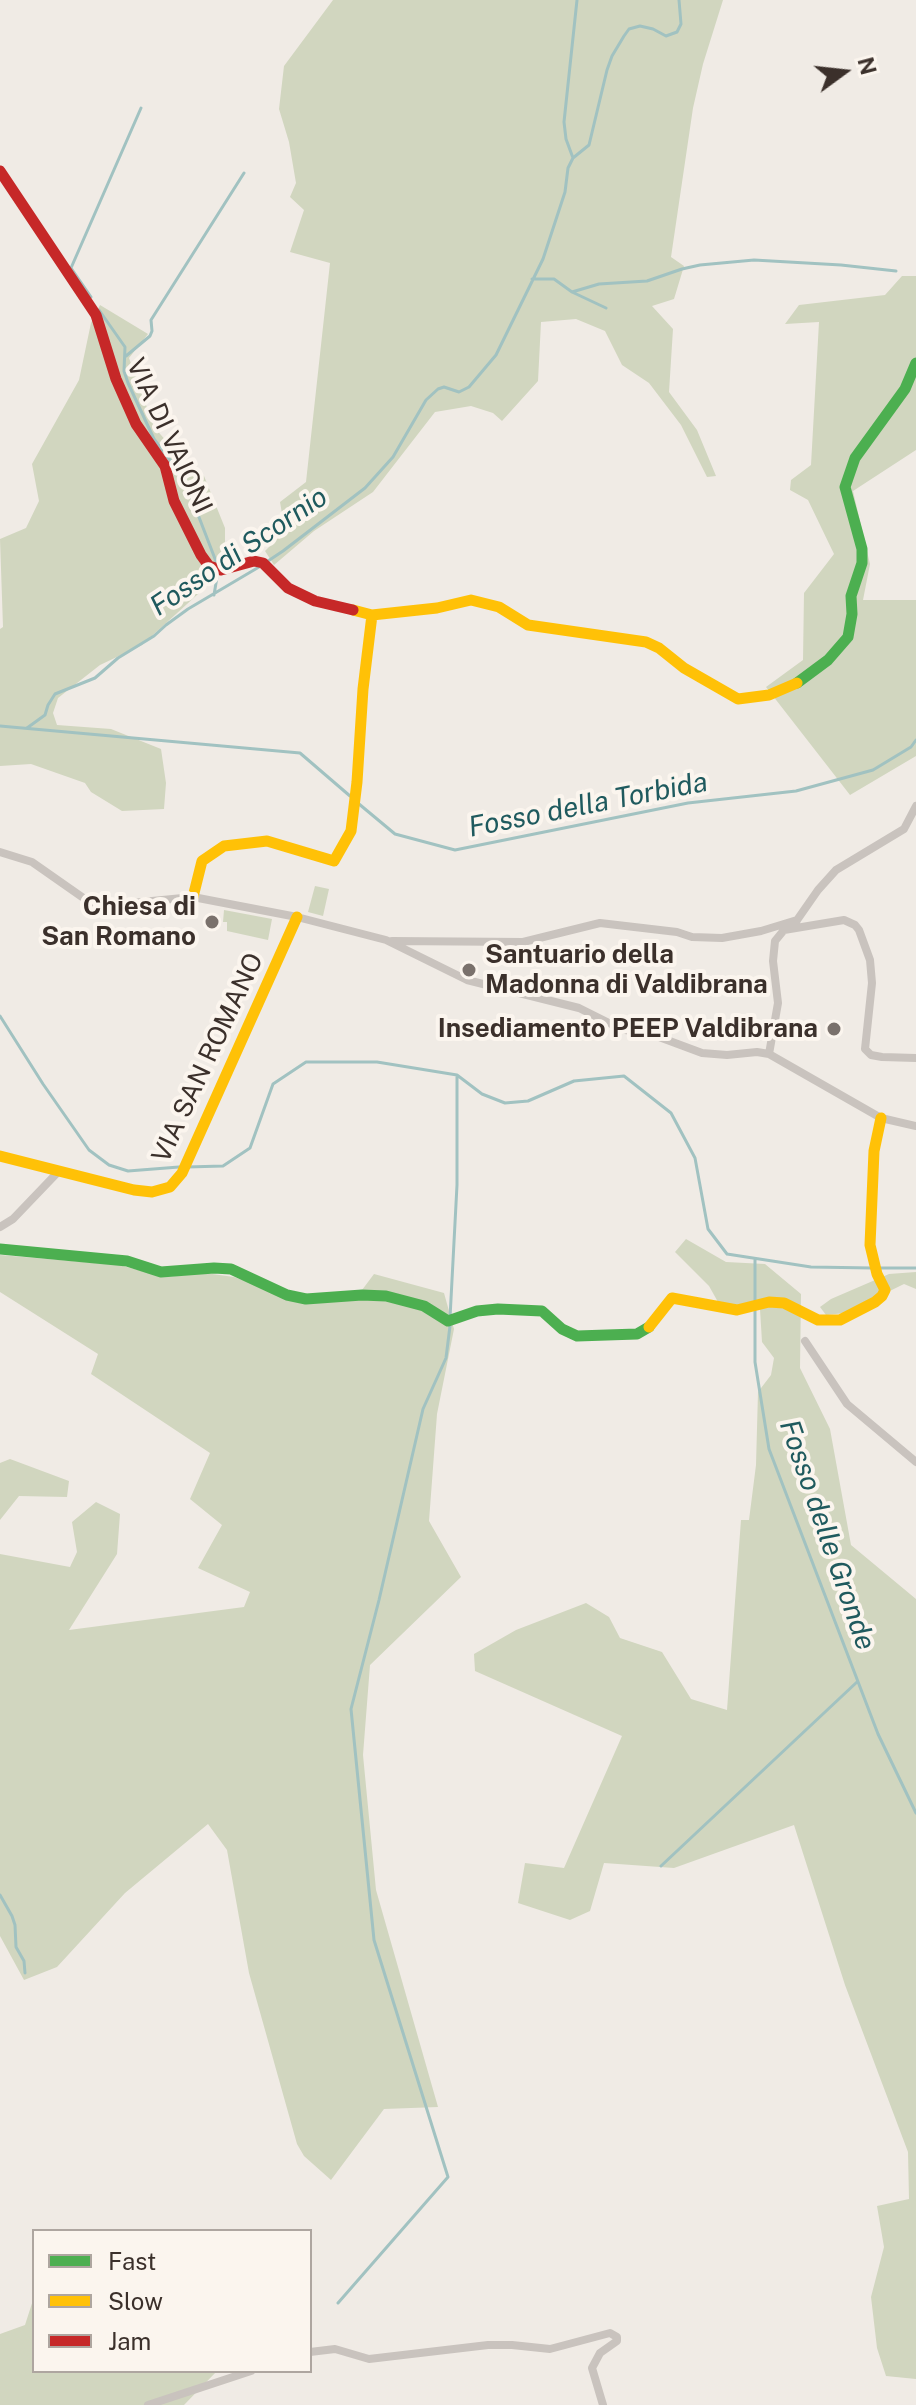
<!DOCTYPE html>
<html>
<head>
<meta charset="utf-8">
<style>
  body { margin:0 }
  #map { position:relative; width:916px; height:2405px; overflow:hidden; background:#f0ebe5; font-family:"Public Sans",sans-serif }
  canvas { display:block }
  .legend { position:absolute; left:32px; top:2229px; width:280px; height:144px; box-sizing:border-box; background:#fbf5ee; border:2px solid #aea6a0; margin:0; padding:10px 14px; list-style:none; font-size:24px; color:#3b302b }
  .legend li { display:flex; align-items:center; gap:16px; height:40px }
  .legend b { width:40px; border:2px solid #aea6a0 }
  .north { position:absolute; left:804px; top:32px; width:80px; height:80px; -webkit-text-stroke:6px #fbf5ee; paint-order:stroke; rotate:75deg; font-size:22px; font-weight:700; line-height:32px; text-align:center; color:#3b302b }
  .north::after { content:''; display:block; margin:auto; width:28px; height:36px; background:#3b302b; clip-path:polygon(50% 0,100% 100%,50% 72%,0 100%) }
</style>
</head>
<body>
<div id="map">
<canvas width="916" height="2405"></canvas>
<ul class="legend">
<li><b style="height:10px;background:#4caf50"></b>Fast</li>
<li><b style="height:10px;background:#ffc107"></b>Slow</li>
<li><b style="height:10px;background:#c62828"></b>Jam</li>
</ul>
<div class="north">N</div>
</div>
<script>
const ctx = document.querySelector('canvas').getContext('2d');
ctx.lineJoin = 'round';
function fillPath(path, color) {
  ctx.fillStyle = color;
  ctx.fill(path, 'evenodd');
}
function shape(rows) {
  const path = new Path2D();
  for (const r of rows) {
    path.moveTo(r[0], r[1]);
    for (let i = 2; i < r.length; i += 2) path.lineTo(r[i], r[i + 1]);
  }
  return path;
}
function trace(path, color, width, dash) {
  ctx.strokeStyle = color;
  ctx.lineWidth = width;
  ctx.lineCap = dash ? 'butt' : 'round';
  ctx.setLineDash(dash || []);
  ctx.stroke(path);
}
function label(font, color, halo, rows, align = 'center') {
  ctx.font = font + ' "Public Sans",sans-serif';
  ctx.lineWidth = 8;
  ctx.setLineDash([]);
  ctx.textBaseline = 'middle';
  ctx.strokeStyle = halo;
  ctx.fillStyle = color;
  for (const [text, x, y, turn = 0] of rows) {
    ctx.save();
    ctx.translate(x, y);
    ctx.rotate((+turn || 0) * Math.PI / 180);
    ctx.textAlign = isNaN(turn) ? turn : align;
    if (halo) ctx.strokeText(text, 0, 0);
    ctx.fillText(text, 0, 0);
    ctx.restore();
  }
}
const green = shape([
  [333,0,723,0,703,64,693,108,671,257,684,266,674,299,652,306,673,329,669,392,697,430,716,476,707,477,681,425,649,383,622,365,605,331,576,319,541,322,538,381,502,421,493,413,471,406,435,412,373,492,314,531,274,565,265,551,285,531,280,502,306,482,330,263,290,252,304,210,290,197,296,183,289,142,279,109,284,66],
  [902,276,916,276,916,450,853,491,870,564,863,600,916,600,916,756,850,795,766,687,803,660,804,593,834,554,808,500,790,490,791,480,811,465,819,322,785,324,799,305,885,295],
  [100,305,148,334,129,358,154,427,182,459,204,476,225,528,225,557,209,584,142,645,100,665,58,698,53,713,57,725,111,729,161,749,166,783,164,809,122,811,91,792,85,783,31,764,0,766,0,629,3,627,0,539,26,528,39,501,32,464,79,380,91,323],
  [315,886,329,889,323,916,308,912],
  [224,910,272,919,268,940,227,931,227,922,223,922],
  [686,1239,726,1262,765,1264,801,1294,800,1368,830,1429,851,1545,916,1599,916,2379,886,2376,877,2348,871,2297,884,2247,877,2206,909,2199,908,2152,845,1985,794,1825,674,1868,604,1863,590,1911,570,1920,518,1903,525,1863,564,1868,622,1736,475,1671,474,1654,516,1630,586,1603,609,1617,620,1638,662,1652,691,1699,727,1710,741,1520,749,1520,756,1465,758,1392,771,1375,774,1358,762,1342,760,1309,718,1302,709,1286,675,1252],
  [0,1255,119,1265,165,1277,205,1273,234,1277,302,1301,362,1290,374,1274,444,1293,454,1329,437,1414,429,1521,461,1577,370,1665,363,1755,376,1890,438,2107,384,2109,331,2180,304,2156,297,2144,249,1973,227,1850,208,1824,125,1893,57,1967,24,1980,0,1936,0,1554,70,1567,77,1552,72,1522,96,1502,120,1514,117,1554,69,1630,244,1607,250,1592,198,1568,222,1525,190,1499,210,1453,91,1374,98,1354,0,1292],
  [916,1272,916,1289,904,1284,845,1313,826,1315,820,1307,831,1299,889,1274],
  [10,1459,69,1481,67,1497,19,1496,0,1520,0,1463],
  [34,2297,34,2371,217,2371,184,2405,0,2405,0,2334,25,2325]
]);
const stream = shape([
  [573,158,589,145,607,70,612,56,624,36,629,29,640,26,653,29,666,36,677,32,681,24,679,0],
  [532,279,554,279,572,292,606,308],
  [572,292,599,284,647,281,682,269,700,265,754,260,841,265,896,271],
  [91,297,71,268,141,108],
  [99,310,125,347,124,371,128,383,154,439,179,472,187,486,217,564],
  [126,356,150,336,152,331,151,320,244,173],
  [265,563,283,551,365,488,393,457,426,400,438,389,444,387,459,392,469,387,496,355,543,259,565,192,568,168,573,158,566,139,564,122,577,0],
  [214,595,218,571],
  [0,726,300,753,350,796],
  [27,728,45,715,48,705,55,694,95,678,118,658,154,636,166,625,188,609,259,567],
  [359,804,395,834,455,850,688,803,796,791,873,770,911,747,916,740],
  [0,1016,43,1084,89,1150,109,1165,128,1171,179,1167],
  [187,1167,223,1166,250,1148,273,1084,306,1062,377,1062,457,1075,482,1094,505,1103,528,1101,574,1081,624,1076,671,1113,695,1158,708,1229,727,1254,811,1267,872,1268],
  [880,1268,916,1268],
  [755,1303,755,1259],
  [755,1311,755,1362,769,1449,878,1734,916,1813],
  [450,1318,457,1185,457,1075],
  [661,1866,857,1682],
  [0,1895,12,1916,15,1925,16,1947,24,1961,25,1973],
  [338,2303,448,2177,374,1940,351,1709,379,1600,423,1409,446,1358,450,1326]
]);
const street = shape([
  [0,852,32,862,92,904,111,905,193,897,297,917,386,940,467,980,579,1008,621,1029,659,1037,702,1053,727,1055,757,1052,769,1054,881,1118,916,1126],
  [795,923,818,890,836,870,904,829,916,806],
  [392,941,523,942,600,923,677,932,692,937,722,938,761,931,797,920],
  [769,1054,778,1003,773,961,775,941,784,930,844,920,855,925,859,930,870,960,872,983,865,1049,871,1055,882,1057,916,1058],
  [0,1227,13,1219,58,1172],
  [805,1341,847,1404,916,1462],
  [310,2352,335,2349,369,2359,488,2345,512,2345,550,2349,610,2333,617,2337,617,2341,600,2353,592,2368,603,2405],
  [148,2405,251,2371]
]);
const fast = shape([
  [797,683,828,660,848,637,852,614,851,596,862,563,862,549,845,487,855,458,905,389,916,363],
  [0,1249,127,1261,161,1272,214,1268,231,1269,287,1295,306,1299,362,1295,386,1296,424,1306,448,1321,477,1311,498,1309,542,1311,562,1329,577,1336,637,1334,649,1327]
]);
const slow = shape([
  [372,615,437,608,471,600,499,607,528,625,646,642,659,648,684,668,738,699,769,695,797,683],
  [193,897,202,861,224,846,267,841,334,861,351,831,357,782,363,689,372,615,353,610],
  [0,1156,134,1190,152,1192,170,1187,182,1173,297,917],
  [649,1327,672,1298,737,1310,769,1302,784,1303,818,1320,840,1320,875,1302,882,1296,885,1290,877,1274,870,1245,874,1151,881,1118]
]);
const jam = shape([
  [0,171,96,315,116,379,136,424,165,466,174,501,201,555,209,566,221,570,254,561,263,563,288,588,315,601,353,610]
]);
const markers = [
  [212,922,8,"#7a716c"],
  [469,970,8,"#7a716c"],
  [834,1029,8,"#7a716c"]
];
const streetNames = [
  ["VIA DI VAIONI",169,436,65],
  ["VIA SAN ROMANO",208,1058,-65]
];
const poiNames = [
  ["Chiesa di",196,907],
  ["San Romano",196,937],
  ["Santuario della",485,955,"left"],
  ["Madonna di Valdibrana",485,985,"left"],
  ["Insediamento PEEP Valdibrana",818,1029]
];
const waterNames = [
  ["Fosso di Scornio",239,552,-34],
  ["Fosso della Torbida",588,805,-11],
  ["Fosso delle Gronde",827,1535,71]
];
fillPath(green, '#d1d6bf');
trace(stream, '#a1c2c1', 3);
trace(street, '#c9c3be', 8);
trace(fast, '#4caf50', 11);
trace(slow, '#ffc107', 11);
trace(jam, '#c62828', 11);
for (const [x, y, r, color] of markers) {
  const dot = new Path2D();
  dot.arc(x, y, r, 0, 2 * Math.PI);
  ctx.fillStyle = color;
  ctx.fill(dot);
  trace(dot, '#fbf5ee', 3);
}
label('26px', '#3b302b', '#fbf5ee', streetNames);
label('bold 26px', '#3b302b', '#fbf5ee', poiNames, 'right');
label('italic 28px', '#1f5a5e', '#fbf5ee', waterNames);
</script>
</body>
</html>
